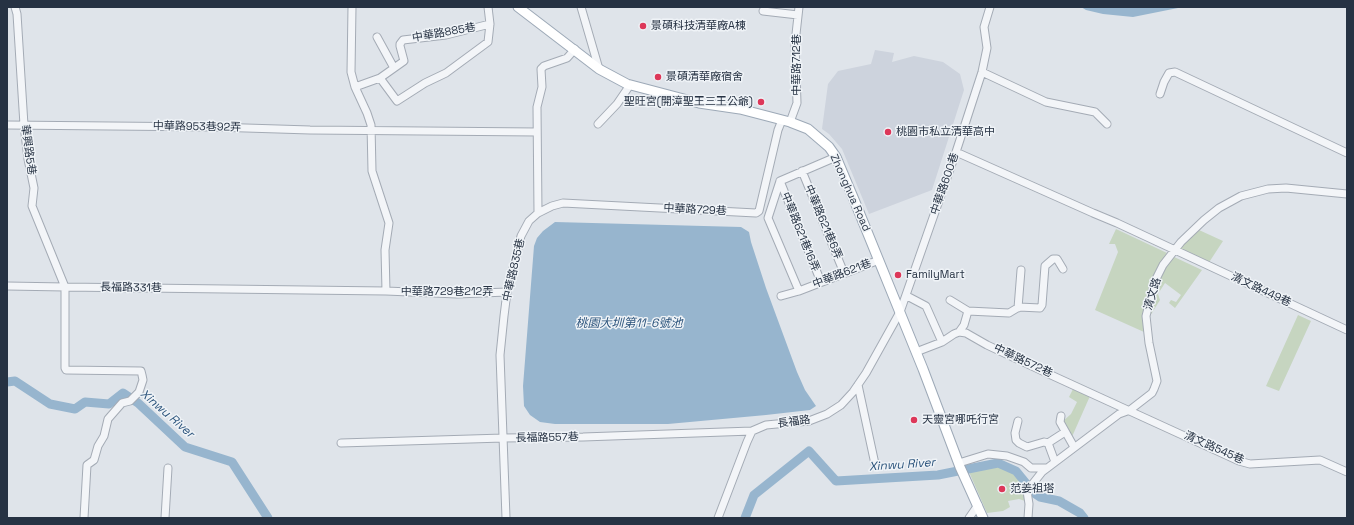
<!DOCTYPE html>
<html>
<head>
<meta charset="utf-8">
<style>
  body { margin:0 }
  #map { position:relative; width:1354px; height:525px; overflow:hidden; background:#dfe4ea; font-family:"Space Grotesk",sans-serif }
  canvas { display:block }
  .frame { position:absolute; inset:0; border:8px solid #263243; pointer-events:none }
</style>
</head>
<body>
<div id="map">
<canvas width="1354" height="525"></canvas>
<div class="frame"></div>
</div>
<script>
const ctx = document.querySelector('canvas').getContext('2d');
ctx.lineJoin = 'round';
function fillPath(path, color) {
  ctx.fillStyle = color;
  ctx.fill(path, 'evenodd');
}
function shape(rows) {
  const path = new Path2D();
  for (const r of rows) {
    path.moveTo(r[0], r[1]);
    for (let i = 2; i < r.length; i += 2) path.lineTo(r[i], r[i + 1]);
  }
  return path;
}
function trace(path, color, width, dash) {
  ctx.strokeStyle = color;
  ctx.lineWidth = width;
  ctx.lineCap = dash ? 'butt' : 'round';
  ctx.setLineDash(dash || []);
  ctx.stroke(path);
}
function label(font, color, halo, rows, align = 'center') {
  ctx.font = font + ' "Space Grotesk","Noto Sans TC",sans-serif';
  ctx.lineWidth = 3;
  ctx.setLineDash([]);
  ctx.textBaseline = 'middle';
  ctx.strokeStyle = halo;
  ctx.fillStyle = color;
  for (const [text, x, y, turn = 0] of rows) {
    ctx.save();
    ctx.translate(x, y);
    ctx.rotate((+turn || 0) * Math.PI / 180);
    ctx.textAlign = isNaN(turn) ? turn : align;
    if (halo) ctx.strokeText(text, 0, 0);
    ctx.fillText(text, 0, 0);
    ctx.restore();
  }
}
const built = shape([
  [875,50,894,53,892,62,914,56,943,62,960,74,964,90,932,190,869,214,842,149,829,134,822,129,828,84,838,71,871,64]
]);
const green = shape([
  [1116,229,1167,253,1152,279,1147,297,1144,314,1144,332,1095,310,1118,252,1115,244,1109,244],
  [1199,230,1223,241,1206,267,1175,252],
  [1172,256,1202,270,1175,308,1169,303,1171,300,1176,302,1181,295,1165,283,1158,294,1160,300,1150,316,1158,281],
  [1298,315,1311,321,1279,391,1266,386],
  [1073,389,1090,396,1071,439,1062,422,1071,414,1077,402,1069,397],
  [992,465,1008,467,1022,480,1027,488,1025,501,1019,499,1008,501,1010,507,1003,511,987,513,969,472]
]);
const water = shape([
  [1081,7,1183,7,1133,17,1103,14,1086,10],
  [555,222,741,227,749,232,751,242,766,288,797,372,805,390,816,406,810,410,766,415,668,424,555,424,540,422,530,415,524,406,523,386,534,246,537,238,543,231]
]);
const river = shape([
  [7,382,15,381,50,404,75,409,85,402,109,404,123,393,138,403,185,447,232,462,268,518],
  [745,518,754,495,809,451,836,481,938,475,998,463,1016,471,1034,493,1040,497,1059,501,1080,513,1084,518]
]);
const minor = shape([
  [352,7,351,72,355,87,367,113,371,125,372,171,389,223,385,250,386,291],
  [581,7,599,69],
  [763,11,798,15],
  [377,37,394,68],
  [982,72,1046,102,1095,112,1107,124],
  [380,78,397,101,425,83,446,73,488,42,490,24,488,7],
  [355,87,380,78,404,61,400,46,400,44,403,40,446,35,490,24],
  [1160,94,1164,82,1169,73,1175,72,1347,153],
  [790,122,797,103,795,43,799,7],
  [598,124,617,104,630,85],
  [7,125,214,127,310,130,537,132],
  [956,152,1093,213,1117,223,1347,330],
  [802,171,844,273],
  [780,181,768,218,799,291],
  [780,181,821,282],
  [780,181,836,157],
  [538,213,552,206,563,203,756,213,759,211,778,130,782,120],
  [7,286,65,287,32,206,34,188,28,159,24,125,17,14,15,7],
  [781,296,799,291,879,260],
  [907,296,926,306,942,342],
  [950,300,968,311],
  [1018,308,1021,270],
  [959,332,964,325,968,311,1009,313,1019,307,1040,308,1042,305,1045,266,1053,259,1057,259,1063,269],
  [916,352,942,342,954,334,959,332,966,333,987,345,1051,375,1239,461,1250,464,1320,460,1347,472],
  [858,385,875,464],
  [1061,416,1060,422,1074,447],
  [1018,421,1015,433,1016,440,1019,443,1027,447,1044,442,1048,443,1065,432],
  [341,443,503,438,583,437,752,431],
  [1048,443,1055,462],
  [959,463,988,454,1007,456,1024,462,1031,468,1047,468],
  [84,518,87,465,94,460,98,446,104,436,108,419,122,403,130,401,139,392,143,380,142,375,141,371,66,370,65,368,65,287,386,291,457,294,507,292],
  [165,518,168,468],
  [506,518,500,355,504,316,507,292,521,236,529,221,538,213,537,107,542,87,541,69,544,66,567,58,575,49],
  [718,518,747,442,752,431,766,425,809,421,827,414,841,405,853,392,866,373,900,312,956,152,982,72,987,48,984,27,990,7],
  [969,518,978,505],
  [1028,518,1029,504,1027,491,1042,472,1119,414,1130,410,1152,393,1154,389,1157,381,1149,343,1146,316,1155,281,1163,265,1181,242,1204,220,1219,208,1241,196,1268,189,1286,188,1347,194]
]);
const major = shape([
  [518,7,599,69,627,84,699,103,740,109,790,122,808,129,829,147,836,157,855,202,923,369,960,467,983,518]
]);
const markers = [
  [643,26,4,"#dd3759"],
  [658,77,4,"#dd3759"],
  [761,102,4,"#dd3759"],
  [888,132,4,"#dd3759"],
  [898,275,4,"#dd3759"],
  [914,420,4,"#dd3759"],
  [1002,489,4,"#dd3759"]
];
const poiNames = [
  ["景碩科技清華廠A棟",651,26],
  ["景碩清華廠宿舍",666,77],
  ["聖旺宮(開漳聖王三王公爺)",753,102,"right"],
  ["桃園市私立清華高中",896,132],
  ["FamilyMart",906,275],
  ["天靈宮哪吒行宮",922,420],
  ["范姜祖塔",1010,489]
];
const streetNames = [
  ["中華路885巷",444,33,-10],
  ["中華路712巷",797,65,-90],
  ["中華路953巷92弄",197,127,1],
  ["華興路5巷",28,150,82],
  ["中華路600巷",945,184,-71],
  ["Zhonghua Road",850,193,66],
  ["中華路729巷",695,210,3],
  ["中華路621巷6弄",823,222,67],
  ["中華路621巷16弄",800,232,68],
  ["中華路835巷",514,270,-77],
  ["中華路621巷",842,274,-21],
  ["長福路331巷",131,288,1],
  ["清文路449巷",1261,290,25],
  ["中華路729巷212弄",447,292],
  ["清文路",1153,294,-73],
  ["中華路572巷",1023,361,25],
  ["長福路",794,422,-8],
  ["長福路557巷",547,438,-1],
  ["清文路545巷",1214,448,24]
];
const waterNames = [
  ["桃園大圳第11-6號池",629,324],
  ["Xinwu River",167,414,41],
  ["Xinwu River",902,465,-4]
];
fillPath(built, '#cdd3dd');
fillPath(green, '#c6d5c0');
fillPath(water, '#97b5ce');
trace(river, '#97b5ce', 9);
trace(minor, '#a4abb5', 9);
trace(major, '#9da9b7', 11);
trace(minor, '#f3f5f8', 7);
trace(major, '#fff', 9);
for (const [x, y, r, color] of markers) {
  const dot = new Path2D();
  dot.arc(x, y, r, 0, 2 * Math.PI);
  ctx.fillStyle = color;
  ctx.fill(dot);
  trace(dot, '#eff3f7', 1.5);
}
label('11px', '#263243', '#eff3f7', poiNames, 'left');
label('11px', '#263243', '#eff3f7', streetNames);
label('italic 12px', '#2c547c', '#eff3f7', waterNames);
</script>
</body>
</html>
